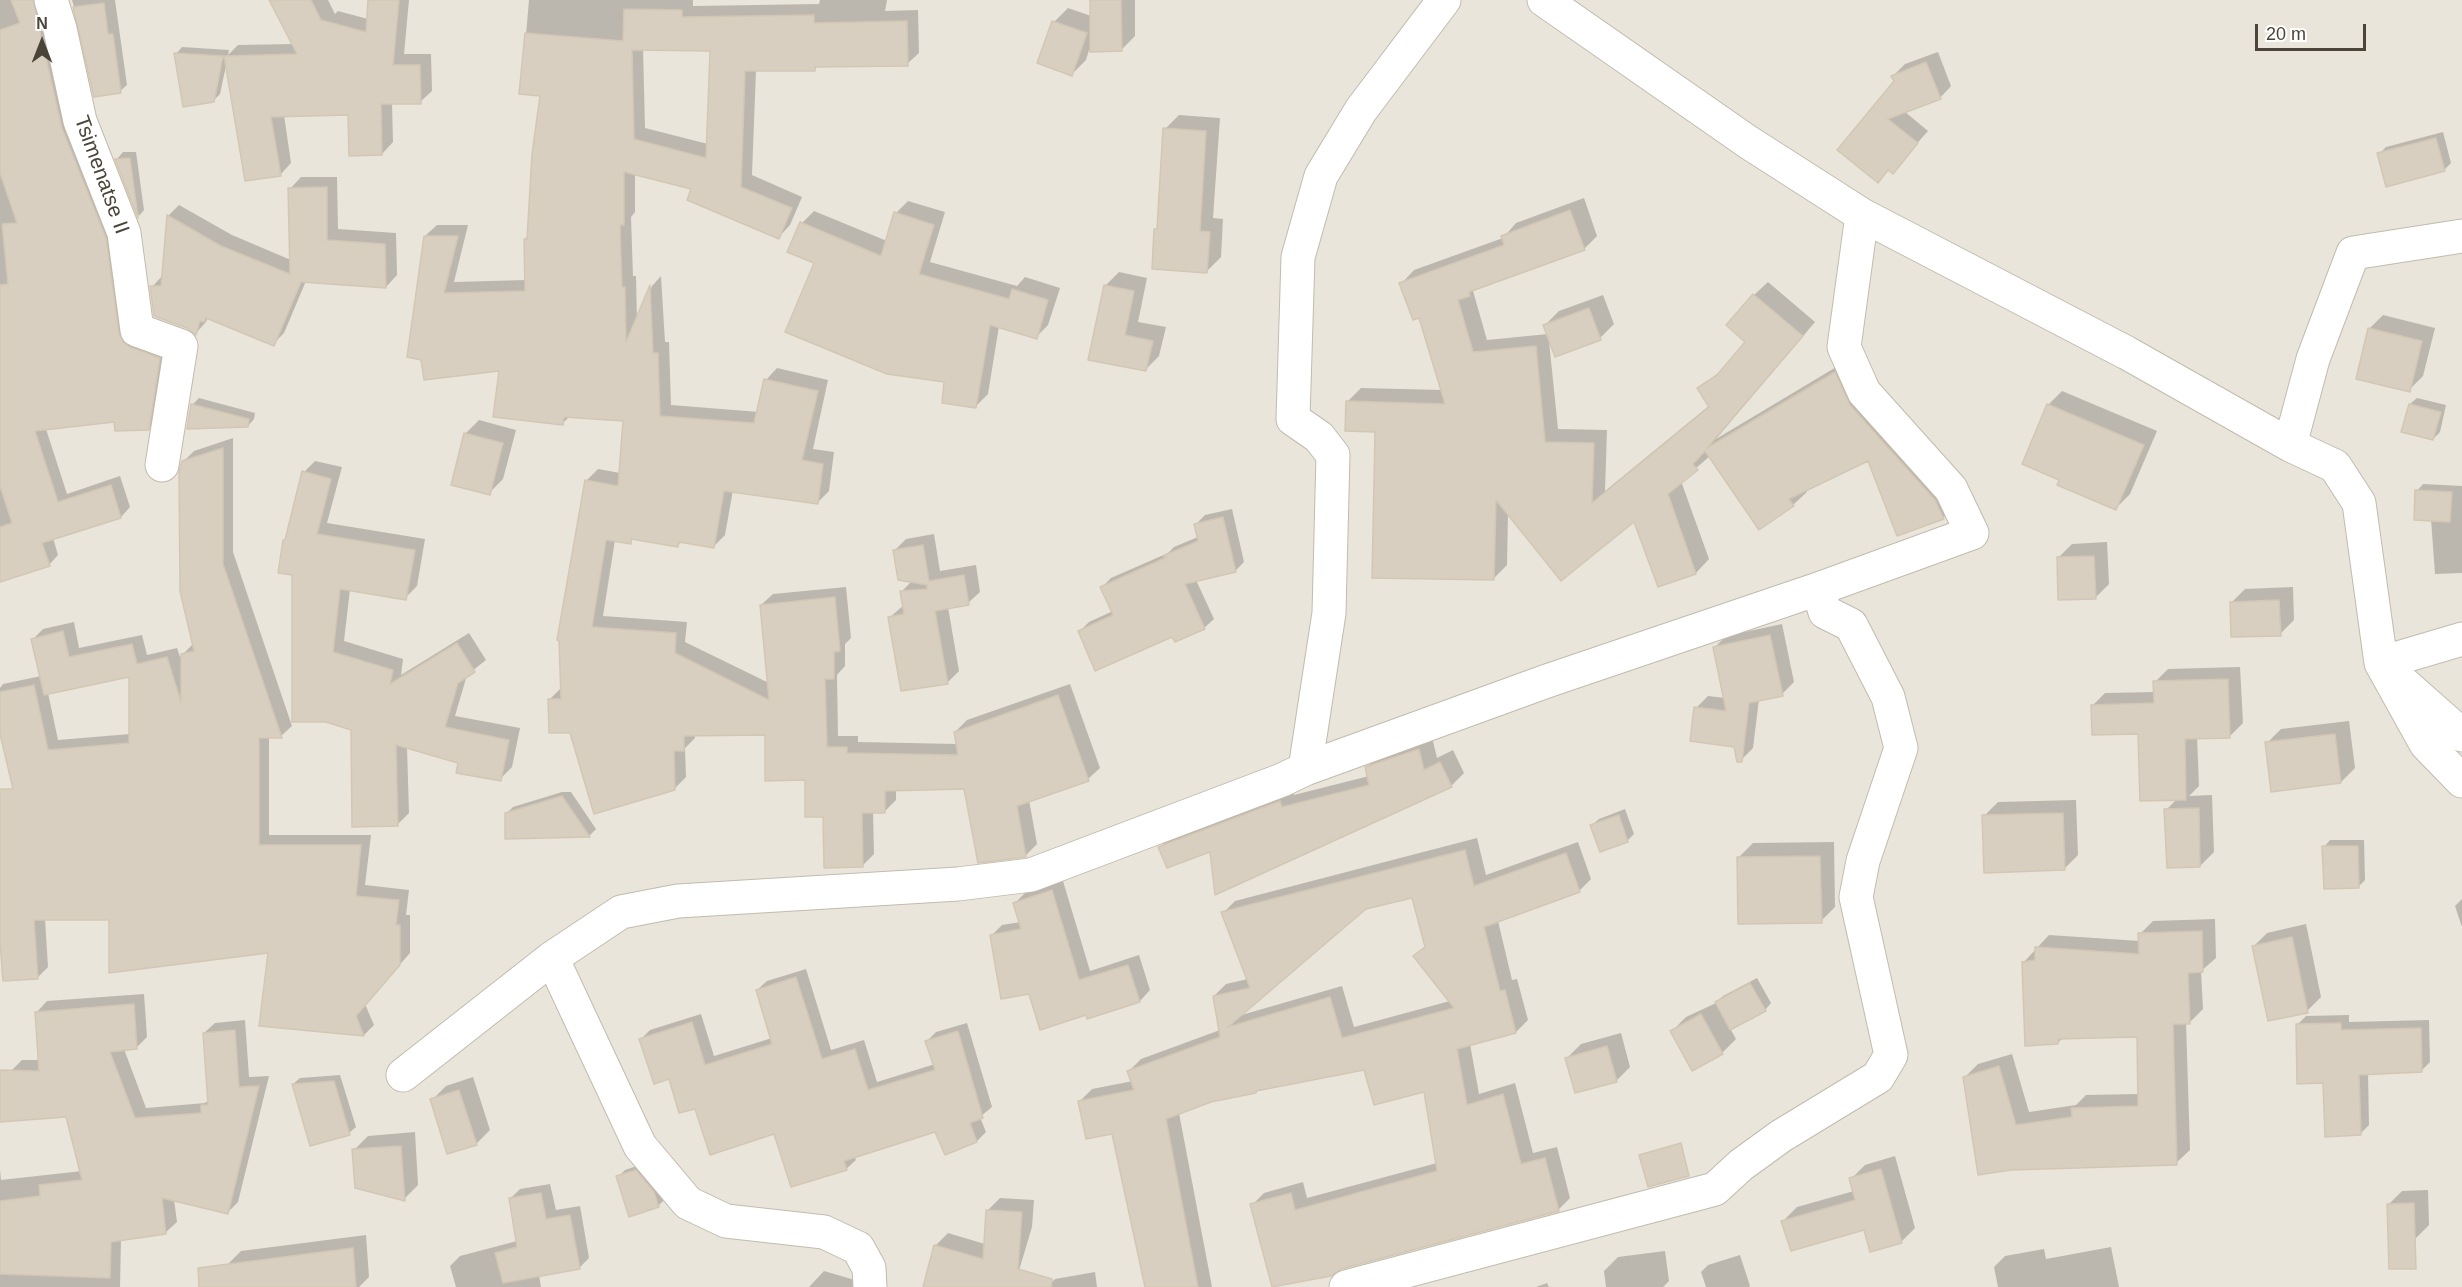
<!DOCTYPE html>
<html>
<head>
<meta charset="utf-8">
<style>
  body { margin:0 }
  #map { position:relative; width:2462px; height:1287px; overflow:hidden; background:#f6f3ec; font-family:Arial,sans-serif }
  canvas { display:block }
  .north { position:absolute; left:12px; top:12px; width:60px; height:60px; -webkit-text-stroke:4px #fff; paint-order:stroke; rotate:0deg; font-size:16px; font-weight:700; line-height:24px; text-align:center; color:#4b4439 }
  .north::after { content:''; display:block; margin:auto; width:21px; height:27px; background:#4b4439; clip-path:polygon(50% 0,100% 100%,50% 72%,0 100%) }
  .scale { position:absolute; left:2255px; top:24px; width:111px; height:27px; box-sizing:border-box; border:3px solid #4b4439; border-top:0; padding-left:8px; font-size:18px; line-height:21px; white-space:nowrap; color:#4b4439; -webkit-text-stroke:4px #fff; paint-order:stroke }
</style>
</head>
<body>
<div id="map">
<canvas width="2462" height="1287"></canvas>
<div class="north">N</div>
<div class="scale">20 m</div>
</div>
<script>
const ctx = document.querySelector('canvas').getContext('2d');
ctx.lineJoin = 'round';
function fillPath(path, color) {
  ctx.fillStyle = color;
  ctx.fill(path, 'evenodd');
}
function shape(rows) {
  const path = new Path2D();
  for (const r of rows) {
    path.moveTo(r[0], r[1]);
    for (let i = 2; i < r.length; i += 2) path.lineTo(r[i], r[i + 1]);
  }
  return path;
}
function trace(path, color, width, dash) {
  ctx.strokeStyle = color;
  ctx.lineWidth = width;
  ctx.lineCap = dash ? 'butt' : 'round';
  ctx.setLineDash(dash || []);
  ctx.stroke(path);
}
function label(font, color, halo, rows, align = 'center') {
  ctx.font = font + ' Arial,sans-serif';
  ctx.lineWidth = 4.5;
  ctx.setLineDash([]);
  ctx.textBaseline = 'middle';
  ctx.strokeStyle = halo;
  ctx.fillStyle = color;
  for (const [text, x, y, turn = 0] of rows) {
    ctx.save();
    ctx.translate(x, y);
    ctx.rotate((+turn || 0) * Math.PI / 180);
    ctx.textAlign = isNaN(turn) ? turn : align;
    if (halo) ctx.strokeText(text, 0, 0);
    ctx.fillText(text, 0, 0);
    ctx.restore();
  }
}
const residential = shape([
  [0,0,2462,0,2462,1287,0,1287]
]);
const shadow = shape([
  [0,0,43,0,115,228,128,323,169,349,158,419,148,429,116,421,46,429,67,494,120,476,130,507,121,517,53,538,58,555,49,565,0,581],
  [72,0,115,0,127,85,120,91,80,25],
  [271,0,328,0,335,14,338,11,368,19,370,0,409,0,404,54,431,54,432,91,420,102,392,103,393,142,382,154,349,114,284,115,291,163,280,175,227,61,220,94,213,101,176,54,182,47,229,50,228,55,238,45,294,44],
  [529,0,693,0,693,6,819,4,820,0,887,0,885,11,918,10,919,53,907,64,818,66,814,70,756,70,752,175,802,197,790,225,779,237,693,188,635,173,635,212,631,217,633,276,636,276,637,321,652,286,661,276,665,342,669,342,671,405,759,412,766,380,777,368,828,380,813,449,834,452,829,491,817,503,733,490,725,535,714,546,682,541,677,546,634,538,630,543,615,540,603,616,687,622,685,642,769,683,761,605,773,594,846,587,851,638,845,644,845,666,837,675,838,736,858,736,858,742,957,744,955,732,967,720,1070,684,1100,768,1088,779,1029,800,1037,844,1026,855,965,787,896,789,896,800,884,812,873,812,874,854,862,866,825,815,806,779,767,733,695,734,695,738,685,748,686,777,674,789,571,731,549,700,561,688,586,481,598,469,620,473,624,420,570,416,563,423,500,369,425,378,425,236,437,225,468,225,454,282,526,280,525,239,528,236,541,94,521,93],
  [643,48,712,50,708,144,645,128],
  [1091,0,1135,0,1135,36,1121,50,1089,50,1086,60,1072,74,1039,63,1054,22,1068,8,1091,16],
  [1938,52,1951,86,1940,98,1904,111,1928,131,1892,172,1889,170,1878,181,1839,150,1895,82,1893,76,1905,64],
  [1179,115,1220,118,1213,218,1223,219,1221,257,1207,271,1156,230,1159,227,1165,129],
  [2443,132,2451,163,2444,170,2379,154,2386,147],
  [123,152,136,152,144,210,139,216,117,159],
  [301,177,337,177,338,229,396,233,397,275,386,287,306,281,284,333,273,344,208,317,206,322,196,333,152,287,163,275,168,216,179,205,232,235,291,260,290,189],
  [1584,198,1597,236,1584,249,1476,288,1473,291,1487,340,1548,334,1545,325,1559,311,1603,295,1614,324,1600,338,1549,341,1558,429,1607,430,1605,491,1710,405,1699,389,1728,365,1748,342,1754,295,1768,282,1815,322,1716,439,1848,360,1957,504,1944,517,1897,534,1869,459,1806,490,1807,492,1793,505,1759,528,1710,456,1681,481,1709,559,1696,573,1635,519,1508,513,1507,565,1493,579,1377,431,1348,401,1361,388,1442,390,1420,316,1401,284,1414,270,1503,238,1516,223],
  [908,201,945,212,930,262,1017,286,1025,277,1060,288,1048,325,1036,337,999,326,988,394,976,406,816,262,802,223,814,211,887,241,896,213],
  [1119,272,1147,278,1138,322,1166,327,1159,356,1145,370,1090,358,1105,286],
  [2383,315,2435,328,2423,376,2409,390,2369,329],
  [2062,391,2157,431,2130,494,2116,508,2048,405],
  [199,398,255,413,254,419,248,426,192,405],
  [2417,398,2446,405,2440,432,2433,439,2410,404],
  [479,420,516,430,503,479,489,493,465,434],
  [233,438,233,552,292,726,281,736,269,736,269,835,371,835,365,885,409,890,406,915,410,915,410,953,365,1004,374,1025,364,1035,261,1024,269,951,110,919,45,919,48,967,37,978,0,921,0,894,37,882,0,726,0,688,3,684,41,676,33,639,43,629,74,622,79,648,142,635,147,655,177,648,180,657,193,644,183,462,194,451],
  [130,675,130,734,58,740,48,693],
  [315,461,342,467,327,523,425,539,417,586,405,598,350,589,344,641,403,659,401,675,469,633,486,660,467,675,455,716,520,728,512,767,500,779,459,762,407,747,409,813,397,825,353,729,293,574,287,538,304,472],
  [2423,484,2462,486,2462,573,2435,574,2431,519,2417,491],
  [1232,509,1244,562,1235,571,1196,580,1214,619,1204,628,1173,635,1080,631,1089,622,1113,611,1102,587,1111,578,1168,553,1174,547,1198,537,1196,524,1205,515],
  [934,534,940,571,976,565,980,592,968,603,948,607,959,671,947,683,890,617,904,605,901,592,912,581,894,551,906,539],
  [2107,542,2109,584,2095,598,2058,558,2072,544],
  [2293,587,2294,620,2280,634,2231,603,2245,589],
  [1782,624,1794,682,1782,694,1759,699,1753,748,1741,760,1735,746,1696,708,1708,696,1725,698,1714,648,1726,636],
  [2240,667,2243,723,2230,736,2197,737,2199,786,2189,796,2212,795,2214,852,2200,866,2166,810,2177,799,2140,732,2092,706,2105,693,2155,692,2155,682,2168,669],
  [2349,721,2355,768,2341,782,2267,743,2281,729],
  [1432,737,1437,758,1453,750,1464,773,1451,786,1211,850,1160,847,1173,834,1293,789,1294,795,1369,776,1366,768,1380,755],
  [562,792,571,792,596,829,590,835,506,838,506,814,513,807],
  [2076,800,2078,855,2064,869,1984,816,1998,802],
  [1625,809,1634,834,1627,841,1592,825,1599,819],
  [1477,838,1486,875,1578,842,1591,879,1579,891,1498,921,1512,980,1517,979,1528,1020,1516,1032,1470,1044,1479,1094,1515,1083,1533,1153,1557,1147,1570,1198,1558,1210,1341,1268,1331,1275,1273,1287,1252,1205,1264,1193,1303,1182,1307,1198,1437,1163,1425,1090,1365,1068,1259,1089,1256,1092,1211,1101,1179,1113,1212,1287,1147,1287,1113,1133,1080,1101,1092,1089,1133,1081,1129,1071,1141,1059,1220,1030,1214,996,1226,984,1248,979,1223,913,1235,901],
  [1414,896,1426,945,1415,957,1450,1001,1354,1027,1342,986,1238,1016,1366,908],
  [2330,840,2364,840,2365,880,2358,887,2324,847],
  [1834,842,1835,907,1821,921,1739,857,1753,843],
  [1063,881,1090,971,1139,955,1150,990,1140,1001,1087,1013,1030,992,991,936,1002,925,1021,922,1015,903,1025,893],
  [2462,899,2462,927,2455,906],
  [2215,919,2216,958,2201,971,2203,1009,2190,1022,2186,1022,2190,1150,2176,1163,2011,1168,1964,1078,1978,1064,2012,1054,2029,1112,2076,1105,2086,1095,2140,1094,2138,1035,2063,1037,2058,1043,2023,963,2049,935,2140,941,2140,934,2153,921],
  [2306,924,2321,997,2307,1011,2253,947,2267,933],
  [806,969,831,1050,864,1040,877,1082,935,1064,927,1041,936,1032,967,1023,992,1107,980,1117,986,1132,977,1141,936,1130,854,1156,856,1160,846,1169,775,1132,696,1107,670,1077,641,1039,650,1030,701,1014,714,1056,772,1038,757,990,767,981],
  [1757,978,1771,1003,1765,1010,1730,1028,1736,1039,1722,1053,1672,1031,1686,1017,1716,1003,1723,996],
  [144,994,147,1037,136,1048,124,1049,146,1108,205,1103,209,1100,204,1033,215,1023,245,1020,249,1077,269,1076,238,1202,227,1213,174,1199,177,1222,166,1232,121,1239,120,1287,0,1287,0,1170,1,1180,82,1171,68,1116,11,1071,22,1060,40,1060,37,1012,47,1001],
  [2349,1015,2349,1022,2429,1020,2430,1062,2421,1071,2368,1073,2369,1125,2360,1134,2324,1082,2297,1025,2306,1016],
  [1621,1033,1630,1067,1616,1081,1567,1058,1581,1044],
  [340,1075,356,1127,349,1133,293,1084,300,1078],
  [473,1077,490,1130,476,1144,432,1100,446,1086],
  [415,1132,418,1185,404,1199,354,1150,368,1136],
  [1895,1156,1915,1228,1901,1242,1865,1228,1783,1221,1797,1207,1854,1191,1851,1179,1865,1165],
  [643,1164,665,1199,658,1206,618,1177,625,1170],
  [550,1184,556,1210,580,1206,589,1258,579,1268,539,1275,541,1287,456,1287,450,1266,460,1256,517,1241,510,1199,520,1189],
  [2428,1190,2429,1225,2415,1239,2388,1205,2402,1191],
  [1000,1198,1034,1200,1032,1227,1014,1287,924,1287,936,1245,948,1233,985,1244,987,1211],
  [366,1235,369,1277,359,1287,230,1287,227,1265,241,1251],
  [2111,1247,2119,1287,1998,1287,1994,1267,2005,1256,2044,1249,2046,1259],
  [1665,1251,1669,1281,1663,1287,1606,1287,1604,1271,1618,1257],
  [1740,1255,1750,1286,1749,1287,1706,1287,1701,1272,1708,1265],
  [824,1271,865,1283,864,1287,809,1287],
  [1095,1272,1097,1287,1047,1287,1055,1279],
  [1547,1283,1549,1287,1536,1287]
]);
const building = shape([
  [11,0,33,0,62,128,106,238,119,333,123,342,130,347,160,358,149,430,115,431,114,422,35,431,58,502,111,485,121,518,42,543,50,566,0,582,0,527,12,523,0,486,0,285,8,284,2,224,17,223,0,173,0,30,20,23,11,0],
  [269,0,311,0,321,20,366,32,368,0,399,0,393,65,420,65,421,104,381,104,382,155,349,156,348,115,271,117,281,176,245,181,224,56,297,54,269,0],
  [1090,0,1121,0,1122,51,1090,52,1090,0],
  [104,3,108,34,113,34,121,93,94,97,73,7,104,3],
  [624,9,682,10,682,17,814,15,814,23,907,21,908,66,815,67,815,71,745,71,741,187,792,208,779,239,687,200,691,189,624,172,624,225,620,225,622,287,625,287,626,342,650,285,653,353,658,353,660,416,754,423,764,379,818,391,802,460,823,464,818,504,724,491,714,548,679,542,678,547,631,539,631,544,606,540,592,627,676,633,675,653,769,700,760,605,835,597,840,651,834,652,834,679,825,679,827,747,847,747,847,753,958,755,954,732,1058,695,1089,781,1017,806,1026,857,978,863,964,789,885,791,885,813,862,813,863,867,824,868,823,817,805,817,805,780,765,781,765,735,684,736,684,751,674,751,675,790,594,814,570,733,549,733,548,699,561,699,559,641,557,640,585,480,618,486,623,421,564,417,563,425,493,417,499,371,424,380,421,360,407,357,424,236,458,236,444,293,525,291,524,239,527,239,532,154,540,96,519,94,525,33,623,41,624,9],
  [632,50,710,51,706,158,634,139,632,50],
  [1052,21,1087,33,1072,76,1037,63,1052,21],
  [174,53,223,56,214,102,183,107,174,53],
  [1926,62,1941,99,1888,119,1918,143,1893,174,1888,170,1878,183,1837,150,1894,81,1891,76,1926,62],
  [1163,128,1206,131,1200,231,1210,232,1207,273,1152,269,1154,229,1157,229,1163,128],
  [2436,138,2445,171,2386,187,2377,153,2436,138],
  [130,158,138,218,115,159,130,158],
  [327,187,327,240,385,244,386,288,301,282,274,346,206,318,204,322,200,321,196,335,187,328,154,316,150,286,161,286,167,215,221,246,290,274,288,188,327,187],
  [1570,210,1585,250,1469,292,1470,296,1458,300,1473,352,1536,346,1545,442,1594,443,1592,503,1709,407,1697,388,1717,375,1745,342,1726,325,1753,294,1803,336,1707,448,1835,372,1850,405,1935,500,1944,519,1897,536,1868,461,1789,499,1794,506,1759,530,1705,451,1693,464,1698,470,1668,494,1696,574,1658,587,1634,522,1561,581,1496,500,1494,580,1372,578,1375,432,1345,431,1346,401,1445,404,1419,318,1413,320,1399,283,1504,245,1501,236,1570,210],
  [894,212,934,225,919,274,1009,299,1012,289,1048,300,1037,339,990,325,976,408,942,403,944,382,887,374,785,332,814,263,787,252,800,222,881,256,894,212],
  [1104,285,1134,291,1125,335,1153,341,1146,371,1088,360,1104,285],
  [1589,308,1601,340,1555,357,1543,325,1589,308],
  [2368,328,2422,341,2410,392,2356,379,2368,328],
  [191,404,249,419,248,427,187,429,191,404],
  [2047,404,2144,445,2116,510,2057,485,2059,480,2022,464,2047,404],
  [2409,404,2441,412,2433,440,2401,432,2409,404],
  [464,433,503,443,490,495,451,485,464,433],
  [223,448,223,564,282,738,259,738,259,845,361,845,356,896,399,900,396,925,400,925,400,965,356,1016,364,1036,259,1026,268,953,109,973,109,920,34,920,38,979,3,981,0,942,0,789,13,789,0,734,0,692,34,685,48,750,129,743,129,677,44,695,31,639,63,631,69,657,132,644,137,664,167,657,181,702,181,654,194,651,180,591,179,472,182,461,223,448],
  [302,471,331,479,317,534,415,550,406,600,340,589,333,652,393,670,390,684,457,643,475,672,458,683,445,727,509,740,501,781,456,773,458,763,396,745,398,826,352,827,351,730,326,722,292,722,292,575,278,573,283,540,285,540,302,471],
  [2415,490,2452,492,2450,522,2414,520,2415,490],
  [1223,517,1236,572,1185,584,1205,629,1175,642,1172,637,1095,671,1078,631,1113,615,1100,587,1167,557,1163,556,1198,541,1194,524,1223,517],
  [923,545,929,581,964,575,969,605,935,611,948,684,901,691,888,617,904,614,900,591,927,589,927,585,898,580,893,550,923,545],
  [2094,556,2096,599,2058,600,2057,557,2094,556],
  [2279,600,2281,636,2231,637,2230,602,2279,600],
  [1770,635,1783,696,1749,703,1742,762,1737,762,1734,747,1690,741,1694,707,1726,711,1713,647,1770,635],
  [2228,679,2230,738,2185,739,2186,800,2140,801,2138,734,2092,735,2091,705,2154,703,2153,681,2228,679],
  [2335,734,2341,783,2271,792,2265,742,2335,734],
  [1419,749,1424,770,1440,762,1452,787,1215,895,1210,852,1167,868,1158,847,1280,801,1282,807,1369,785,1365,767,1419,749],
  [562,796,590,837,505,839,505,813,562,796],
  [2199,808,2200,867,2167,868,2164,809,2199,808],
  [2063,813,2065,870,1984,873,1982,815,2063,813],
  [1619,815,1628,842,1600,852,1590,825,1619,815],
  [2322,846,2358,846,2359,888,2324,889,2322,846],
  [1465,850,1474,886,1566,853,1580,892,1484,927,1500,991,1505,990,1516,1033,1457,1049,1467,1105,1503,1094,1521,1164,1545,1158,1559,1211,1341,1269,1331,1276,1272,1287,1250,1204,1291,1193,1295,1210,1437,1171,1424,1092,1374,1105,1364,1070,1256,1091,1256,1093,1211,1102,1166,1119,1198,1287,1145,1287,1112,1134,1086,1139,1078,1101,1134,1090,1127,1071,1220,1037,1213,996,1250,988,1221,912,1465,850],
  [1412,898,1425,947,1413,956,1454,1008,1342,1038,1330,997,1228,1027,1366,909,1412,898],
  [1820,856,1822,923,1738,924,1737,857,1820,856],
  [1052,890,1079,980,1128,965,1140,1002,1087,1019,1086,1015,1040,1030,1029,994,1001,999,990,935,1021,929,1013,903,1052,890],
  [2202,931,2203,972,2188,973,2190,1024,2173,1024,2177,1165,2011,1170,1978,1175,1963,1077,1999,1066,2016,1125,2072,1117,2071,1108,2138,1106,2137,1037,2058,1039,2058,1044,2025,1046,2022,962,2035,960,2035,947,2139,954,2138,933,2202,931],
  [2292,937,2308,1013,2268,1021,2252,946,2292,937],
  [796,977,822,1059,855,1049,868,1090,935,1070,925,1041,958,1031,983,1118,970,1123,977,1142,945,1155,935,1132,844,1161,847,1170,791,1187,774,1134,710,1155,695,1109,679,1113,669,1079,654,1084,639,1039,692,1022,705,1065,772,1044,756,990,796,977],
  [1750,983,1766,1011,1730,1030,1715,1002,1750,983],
  [134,1004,137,1049,110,1052,135,1118,201,1113,201,1105,208,1105,203,1033,235,1030,239,1087,259,1086,228,1214,162,1198,166,1234,111,1242,110,1278,0,1274,0,1201,40,1196,39,1185,82,1180,66,1117,0,1122,0,1070,39,1071,35,1012,134,1004],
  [1701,1014,1723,1054,1692,1071,1670,1031,1701,1014],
  [2341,1023,2341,1030,2421,1028,2422,1072,2359,1075,2361,1135,2325,1137,2323,1083,2297,1084,2296,1024,2341,1023],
  [1607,1046,1617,1082,1575,1093,1565,1058,1607,1046],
  [334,1081,350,1135,310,1146,292,1084,334,1081],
  [459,1090,477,1145,447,1154,430,1099,459,1090],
  [1681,1143,1689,1176,1648,1187,1639,1155,1681,1143],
  [401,1146,405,1201,355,1188,352,1149,401,1146],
  [1881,1169,1902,1243,1870,1252,1864,1230,1791,1251,1781,1221,1855,1200,1849,1178,1881,1169],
  [636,1170,654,1192,659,1207,629,1217,616,1176,636,1170],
  [541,1193,546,1219,570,1215,580,1269,503,1283,495,1253,517,1247,509,1198,541,1193],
  [2414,1203,2416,1269,2389,1269,2387,1204,2414,1203],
  [986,1210,1022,1212,1018,1269,1052,1279,1051,1287,923,1287,934,1245,983,1259,986,1210],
  [353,1248,356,1287,199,1287,198,1268,353,1248]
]);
const minor = shape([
  [51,0,60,29,80,121,124,233,137,330,181,346,162,465],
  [1544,0,1748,142,1862,215,2127,353,2290,445,2335,466,2359,503,2381,663,2426,744,2462,781],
  [2290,445,2313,359,2353,253,2462,236],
  [2381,663,2462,639],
  [2401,681,2462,735],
  [1305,769,1329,613,1333,455,1319,437,1293,419,1298,257,1321,176,1361,110,1444,0],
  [552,958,640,1146,688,1203,726,1221,824,1232,858,1248,869,1268,870,1287],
  [403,1075,552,958,621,912,678,901,958,884,1031,875,1282,780,1305,769,1547,681,1818,589,1972,533,1951,489,1864,392,1844,347,1862,215],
  [1346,1287,1715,1189,1741,1165,1781,1136,1878,1077,1891,1055,1856,897,1863,861,1901,748,1888,697,1851,625,1825,612,1818,589]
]);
const streetNames = [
  ["Tsimenatse II",101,175,70]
];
fillPath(residential, '#eae5da');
fillPath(shadow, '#0003');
fillPath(building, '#d8cfc1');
trace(building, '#d3c7b4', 1.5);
trace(minor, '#c2bbae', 35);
trace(minor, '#fff', 33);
label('21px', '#4b4439', '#fff', streetNames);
</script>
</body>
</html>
